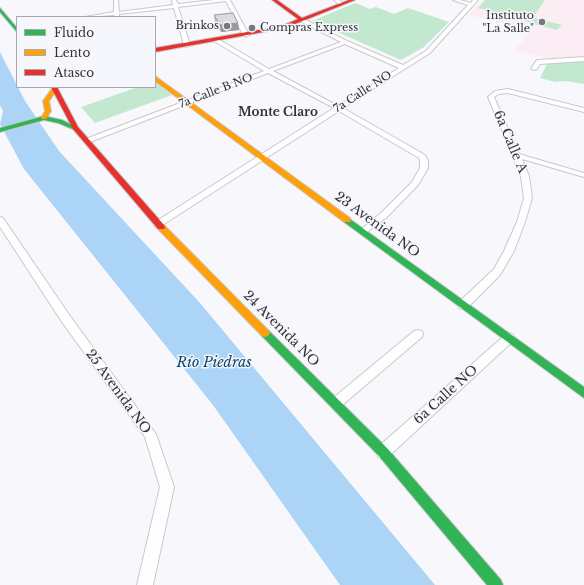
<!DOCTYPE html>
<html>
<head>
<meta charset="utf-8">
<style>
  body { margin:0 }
  #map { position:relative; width:584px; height:585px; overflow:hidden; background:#f7f7fc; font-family:"Libre Baskerville",serif }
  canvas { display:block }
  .legend { position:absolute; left:16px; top:16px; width:140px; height:72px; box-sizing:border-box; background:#f6f6fd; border:1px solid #a8a8ad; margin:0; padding:5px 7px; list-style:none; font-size:12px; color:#333336 }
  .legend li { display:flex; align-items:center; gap:8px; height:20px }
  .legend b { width:20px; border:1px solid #a8a8ad }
</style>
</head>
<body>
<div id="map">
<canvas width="584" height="585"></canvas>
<ul class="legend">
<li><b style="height:5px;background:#30b455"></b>Fluido</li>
<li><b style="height:5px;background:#ff9f0a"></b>Lento</li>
<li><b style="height:5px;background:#e5322d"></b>Atasco</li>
</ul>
</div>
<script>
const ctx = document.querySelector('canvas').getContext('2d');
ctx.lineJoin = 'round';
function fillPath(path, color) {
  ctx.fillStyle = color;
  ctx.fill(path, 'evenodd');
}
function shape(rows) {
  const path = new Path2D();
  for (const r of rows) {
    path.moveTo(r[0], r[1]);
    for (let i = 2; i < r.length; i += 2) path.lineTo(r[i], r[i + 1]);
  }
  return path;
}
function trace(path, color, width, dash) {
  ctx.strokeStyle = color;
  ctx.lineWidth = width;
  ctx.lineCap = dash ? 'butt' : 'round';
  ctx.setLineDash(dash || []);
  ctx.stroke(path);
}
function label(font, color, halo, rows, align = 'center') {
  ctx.font = font + ' "Libre Baskerville",serif';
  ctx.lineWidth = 3;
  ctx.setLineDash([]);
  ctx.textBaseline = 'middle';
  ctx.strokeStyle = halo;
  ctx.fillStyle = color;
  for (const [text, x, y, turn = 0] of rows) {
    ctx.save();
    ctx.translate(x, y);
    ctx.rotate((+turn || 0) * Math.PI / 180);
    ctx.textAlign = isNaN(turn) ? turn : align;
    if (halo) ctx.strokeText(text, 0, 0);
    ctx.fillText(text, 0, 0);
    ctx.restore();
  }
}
const education = shape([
  [483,0,584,0,584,56,551,59,515,50,532,30,469,15]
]);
const green = shape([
  [485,0,545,0,530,22,478,8],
  [355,3,370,9,376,7,394,14,408,8,449,22,424,47,401,60,312,21],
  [535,18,562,25,557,30,530,23],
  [584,60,584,84,566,81,555,82,540,78,548,62],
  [155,82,172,95,95,123,81,107,138,87,155,87]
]);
const water = shape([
  [0,52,25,101,59,151,200,303,435,585,340,585,213,405,24,169,0,124,3,111,0,105]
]);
const street = shape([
  [114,0,118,0,119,12,173,5,172,0,176,0,178,4,214,0,230,0,249,35,246,37,243,35,226,1,178,7,190,45,187,47,184,45,174,8,119,14,119,17,115,17,114,15,85,17,114,12,114,0],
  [334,0,339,0,344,4,340,5,334,0],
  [453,0,460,0,471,3,473,0,478,0,430,53,343,108,425,155,428,161,428,168,418,185,387,217,366,233,363,234,359,231,381,213,412,182,420,168,420,161,419,158,339,111,161,226,155,226,154,224,155,222,334,108,268,73,90,142,87,142,83,140,264,71,214,41,214,39,218,39,269,69,341,42,300,21,299,20,302,18,347,41,403,65,426,51,468,5,453,0],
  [345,44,399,68,338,106,273,71,345,44],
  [584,57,584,61,540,64,536,70,531,69,536,61,538,60,584,57],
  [508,89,584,108,584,112,508,93,499,94,494,97,519,154,584,173,584,177,522,159,529,176,532,198,525,222,514,251,500,275,467,308,463,309,459,308,458,305,459,302,494,269,504,251,517,222,524,198,521,176,488,97,495,91,508,89],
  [0,217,3,218,70,316,156,434,174,487,153,585,137,585,160,487,145,437,62,322,0,227,0,217],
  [418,330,422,331,423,334,422,337,340,407,336,409,332,407,330,403,332,399,414,331,418,330],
  [509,333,513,335,514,338,513,341,388,457,383,458,378,457,377,452,378,447,505,335,509,333]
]);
const fast = shape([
  [0,8,17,28,17,32,0,12,0,8],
  [44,116,62,120,78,128,75,130,58,123,44,120,0,132,0,128,44,116],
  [347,217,584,387,584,398,344,222,343,220,347,217],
  [265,329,268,330,387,448,501,580,503,585,487,585,379,456,262,336,260,333,262,330,265,329]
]);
const slow = shape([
  [155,76,350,218,351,220,350,222,344,222,155,81,155,76],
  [53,87,59,87,49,101,51,111,46,119,42,119,41,118,45,111,43,101,53,87],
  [161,224,164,225,268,330,270,333,268,336,265,337,262,336,158,229,157,227,161,224]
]);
const jam = shape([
  [272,0,277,0,302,18,349,0,355,0,285,28,155,52,155,48,282,26,298,19,272,0],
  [51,87,57,87,78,127,164,225,165,227,164,229,158,229,73,129,51,87]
]);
const wall = shape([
  [214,15,238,23,239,30,221,32,215,23]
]);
const shadedWall = shape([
  [238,23,239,30,221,32,220,25]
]);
const building = shape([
  [233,13,238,23,220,25,214,15,233,13]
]);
const markers = [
  [542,22,4,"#78787b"],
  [227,26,4,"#78787b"],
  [252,28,4,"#78787b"]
];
const farPoinames = [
  ["Instituto",534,16],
  ["\"La Salle\"",534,29],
  ["Brinkos",219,26],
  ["Compras Express",260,28,"left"]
];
const farStreetnames = [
  ["7a Calle B NO",216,91,-21],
  ["7a Calle NO",363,92,-33]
];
const farNeighbourhoodnames = [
  ["Monte Claro",278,113]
];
const streetNames = [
  ["6a Calle A",510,142,67],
  ["23 Avenida NO",377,225,36],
  ["24 Avenida NO",281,329,45],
  ["25 Avenida NO",118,392,54],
  ["6a Calle NO",446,395,-42]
];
const waterNames = [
  ["Río Piedras",214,363]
];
fillPath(education, '#fbedf3');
fillPath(green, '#c3e8d0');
fillPath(water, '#abd4f6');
trace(street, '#c9c9cd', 2);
trace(fast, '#c9c9cd', 2);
trace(slow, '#c9c9cd', 2);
trace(jam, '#c9c9cd', 2);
fillPath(street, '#fefeff');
fillPath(fast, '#30b455');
fillPath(slow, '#ff9f0a');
fillPath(jam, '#e5322d');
fillPath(wall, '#bdbdc0');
fillPath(shadedWall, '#9a9a9c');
fillPath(building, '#dcdcdf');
trace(building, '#9a9a9c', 1);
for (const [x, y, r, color] of markers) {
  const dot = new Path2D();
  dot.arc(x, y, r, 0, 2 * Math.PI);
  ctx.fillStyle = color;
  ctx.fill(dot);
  trace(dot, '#f6f6fd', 1.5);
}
label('11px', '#333336', '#f6f6fd', farPoinames, 'right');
label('11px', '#333336', '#f6f6fd', farStreetnames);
label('bold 12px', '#313137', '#f6f6fd', farNeighbourhoodnames);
label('13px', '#333336', '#f6f6fd', streetNames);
label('italic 14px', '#09466a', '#f6f6fd', waterNames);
</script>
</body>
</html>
